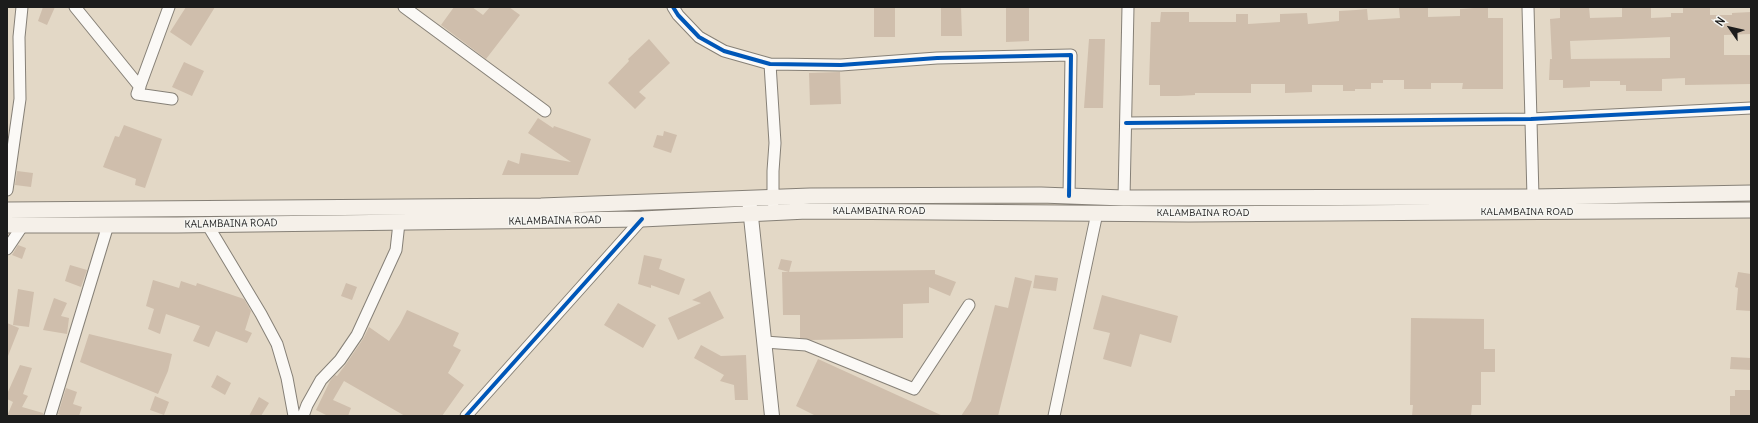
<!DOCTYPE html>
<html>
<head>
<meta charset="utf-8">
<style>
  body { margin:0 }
  #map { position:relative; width:1758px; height:423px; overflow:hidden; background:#e3d8c6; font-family:Delius,sans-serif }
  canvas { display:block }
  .frame { position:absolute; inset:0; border:8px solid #1c1c1c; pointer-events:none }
  .north { position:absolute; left:1710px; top:8px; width:40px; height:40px; -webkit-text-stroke:3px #f6f6f2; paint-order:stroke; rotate:304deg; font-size:11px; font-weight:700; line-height:16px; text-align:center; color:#1c1c1c }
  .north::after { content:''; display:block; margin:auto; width:14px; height:18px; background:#1c1c1c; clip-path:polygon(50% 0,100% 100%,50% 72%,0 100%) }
</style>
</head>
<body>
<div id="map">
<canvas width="1758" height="423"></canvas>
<div class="frame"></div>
<div class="north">N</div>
</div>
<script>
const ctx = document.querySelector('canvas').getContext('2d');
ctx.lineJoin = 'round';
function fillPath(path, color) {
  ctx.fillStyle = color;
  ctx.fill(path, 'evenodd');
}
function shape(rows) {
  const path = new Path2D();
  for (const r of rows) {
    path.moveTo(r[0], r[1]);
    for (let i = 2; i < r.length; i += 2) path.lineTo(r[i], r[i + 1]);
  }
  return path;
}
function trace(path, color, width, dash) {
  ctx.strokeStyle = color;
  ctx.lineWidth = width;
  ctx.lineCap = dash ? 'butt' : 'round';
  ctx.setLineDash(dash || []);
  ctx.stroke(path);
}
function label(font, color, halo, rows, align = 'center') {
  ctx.font = font + ' Delius,sans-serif';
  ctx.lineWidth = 3;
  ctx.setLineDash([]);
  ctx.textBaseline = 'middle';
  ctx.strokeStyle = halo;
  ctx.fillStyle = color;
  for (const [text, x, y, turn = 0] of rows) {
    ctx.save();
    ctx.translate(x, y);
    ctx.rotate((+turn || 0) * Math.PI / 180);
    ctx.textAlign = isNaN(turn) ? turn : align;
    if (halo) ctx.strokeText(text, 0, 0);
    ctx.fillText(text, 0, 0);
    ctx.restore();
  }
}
const building = shape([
  [43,7,55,7,47,25,38,21],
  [186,7,215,7,191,46,170,32],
  [454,7,472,7,483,15,490,7,509,7,520,15,486,59,441,25],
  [874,7,895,7,895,37,874,37],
  [941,7,961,7,962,36,941,36],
  [1006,7,1029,7,1029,41,1006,42],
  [1416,7,1428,7,1428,17,1460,16,1460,9,1488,7,1488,18,1503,18,1503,89,1462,89,1463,83,1431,83,1431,89,1404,89,1404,80,1383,80,1383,83,1371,83,1371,89,1355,89,1355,91,1343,91,1343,85,1312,85,1312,92,1285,93,1285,84,1251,84,1251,93,1195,93,1195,95,1178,96,1160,96,1160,85,1149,85,1151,22,1160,22,1161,12,1189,12,1189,22,1236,22,1236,14,1248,14,1248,24,1280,22,1280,14,1307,13,1308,24,1339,21,1339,11,1356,10,1367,9,1368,20,1400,18,1399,8],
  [1589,7,1590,18,1622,17,1622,7,1651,7,1651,18,1671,17,1671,13,1683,13,1683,7,1710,7,1710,15,1732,15,1732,13,1751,12,1751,34,1724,35,1724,55,1751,55,1751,84,1685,85,1685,78,1662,79,1662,91,1626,91,1626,85,1620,85,1620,81,1590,81,1590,87,1563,88,1563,80,1549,80,1550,59,1552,59,1550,19,1560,18,1560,8],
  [1670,37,1670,58,1571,59,1570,41],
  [649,39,670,63,639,92,646,98,635,109,608,83,629,61,628,59],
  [1089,39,1105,39,1103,108,1084,108],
  [184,62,204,71,192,96,172,87],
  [840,72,841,104,810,105,809,73],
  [538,118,553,128,554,126,591,139,578,175,502,175,508,160,519,164,521,153,571,162,528,133],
  [124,125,162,139,145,188,135,185,136,179,103,167,115,136,119,137],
  [664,131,677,135,671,153,653,147,657,135,663,136],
  [17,171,33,173,31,187,15,185],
  [18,245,26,248,22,259,12,255],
  [644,255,662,259,659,269,685,279,679,295,651,285,651,288,638,284],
  [781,259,792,261,789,272,778,269],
  [70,265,87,270,81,287,65,281],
  [935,270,935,274,956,282,950,296,929,287,929,303,903,304,903,338,811,340,800,338,800,315,783,315,782,272],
  [1738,272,1751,274,1751,311,1736,310,1738,288,1735,287],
  [1035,275,1058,278,1056,291,1033,288],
  [1015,277,1032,281,998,416,961,416,971,401,995,305,1008,308],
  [153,280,179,288,181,281,196,286,197,283,244,299,251,311,245,330,252,333,247,343,216,331,209,347,193,341,200,326,166,314,160,334,148,329,154,309,146,306],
  [346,283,357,287,352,300,341,296],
  [18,289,34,292,29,327,13,325],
  [710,291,724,318,678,340,668,318,701,303,692,300],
  [1102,295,1178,316,1171,343,1140,334,1131,367,1103,359,1110,333,1093,329],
  [54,298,67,303,61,316,69,318,67,334,43,330],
  [618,303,656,325,643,348,604,325],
  [407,310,459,333,453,346,461,350,448,373,464,385,442,416,405,416,344,381,333,400,351,408,348,416,328,416,316,410,330,381,335,375,337,376,346,364,363,339,369,327,389,341,400,324],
  [1411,318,1484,319,1484,349,1495,349,1495,372,1481,372,1481,405,1472,405,1471,416,1412,416,1413,405,1410,405],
  [7,323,19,328,8,356,7,356],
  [89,334,172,354,168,371,158,394,80,362],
  [701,345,721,356,746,355,748,400,735,400,734,385,720,381,724,375,694,358],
  [1731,357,1751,358,1751,370,1730,369],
  [818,359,943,416,816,416,796,406],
  [20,365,32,368,23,394,28,396,22,407,43,413,43,416,7,416,13,402,7,399,7,394],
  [217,375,231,383,225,395,211,387],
  [66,388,77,392,73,404,82,407,79,416,63,416,58,414],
  [1735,390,1751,390,1751,416,1730,416,1730,396,1735,396],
  [155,396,169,402,164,415,150,410],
  [259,397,269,403,261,416,249,416]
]);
const minor = shape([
  [75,7,140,87],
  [169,7,137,94,172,99],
  [404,7,545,111],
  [673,7,678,15,699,37,724,51,770,64,841,65,937,58,1071,55,1069,196],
  [1528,7,1533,197],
  [770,64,775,143,773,171,773,203],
  [1126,123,1531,119,1751,108],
  [7,190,20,99,19,37,22,7],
  [1124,198,1128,7],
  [207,224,261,314,277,344,287,378,294,416],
  [7,249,23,225],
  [765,342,806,345,914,389,969,305],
  [50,416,108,225],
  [303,416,307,405,321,380,340,360,357,335,396,250,399,223],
  [466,416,642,219],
  [1054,416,1097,213]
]);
const tertiary = shape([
  [749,198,772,416]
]);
const secondary = shape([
  [7,210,541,206,810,196,1041,195,1124,198,1533,197,1751,193],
  [7,225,177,225,642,219,807,211,1189,214,1751,210]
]);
const cycleway = shape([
  [673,7,678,15,699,37,724,51,770,64,841,65,937,58,1071,55,1069,196],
  [1126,123,1531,119,1751,108],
  [466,416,642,219]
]);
const streetNames = [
  ["KALAMBAINA ROAD",879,211],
  ["KALAMBAINA ROAD",1527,212],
  ["KALAMBAINA ROAD",1203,213],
  ["KALAMBAINA ROAD",555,221,-1],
  ["KALAMBAINA ROAD",231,224,-1]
];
fillPath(building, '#cfbeac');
trace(minor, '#868077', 13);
trace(tertiary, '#868077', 16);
trace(secondary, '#868077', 17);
trace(minor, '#fbf9f6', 11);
trace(tertiary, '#fbf9f6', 14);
trace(secondary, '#f5f0e9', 15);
trace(cycleway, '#0057b8', 4);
label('10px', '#1c1c1c', '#f6f6f2', streetNames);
</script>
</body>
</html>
